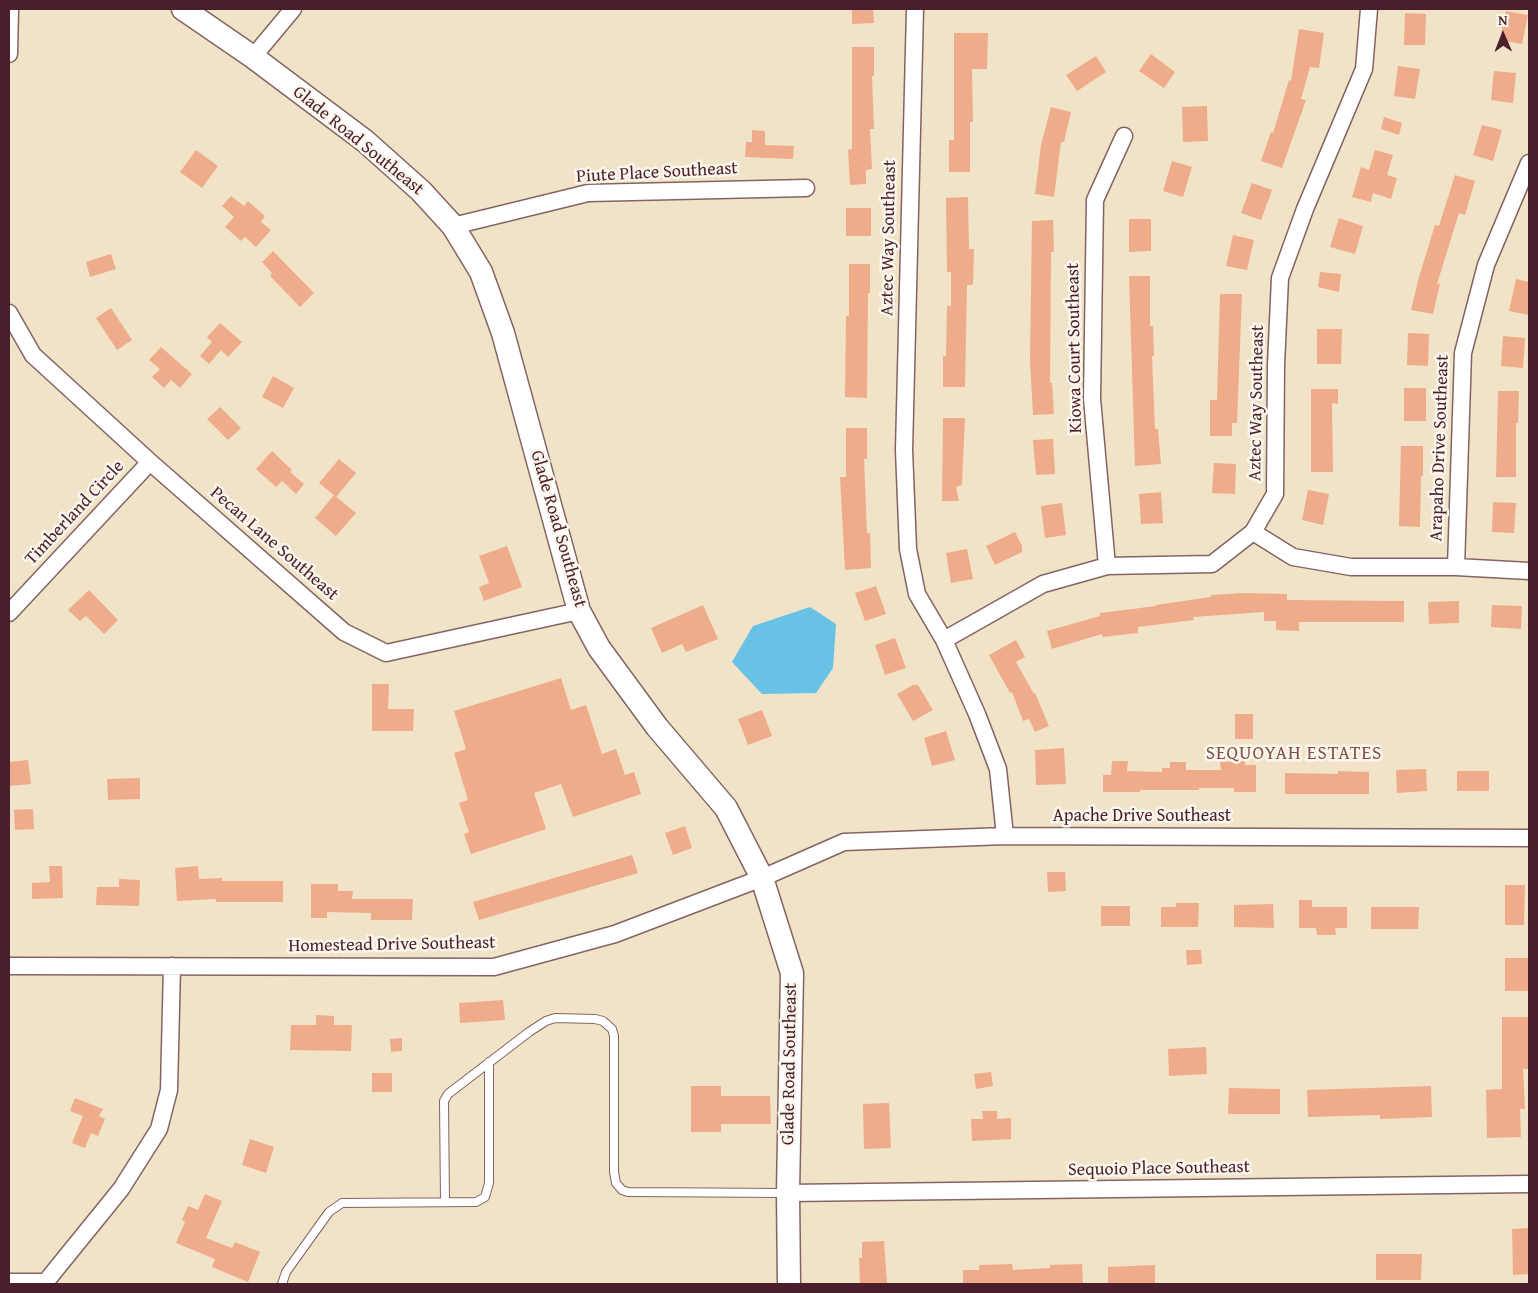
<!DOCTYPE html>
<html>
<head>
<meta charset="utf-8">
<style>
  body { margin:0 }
  #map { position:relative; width:1538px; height:1293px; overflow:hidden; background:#f1e3c7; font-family:"Gentium Book Plus",serif }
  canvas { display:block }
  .frame { position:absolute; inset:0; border:10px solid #4a1f2b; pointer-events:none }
  .north { position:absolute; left:1478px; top:10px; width:50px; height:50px; -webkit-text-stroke:4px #fbf7ec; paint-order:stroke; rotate:359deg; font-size:14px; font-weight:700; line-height:20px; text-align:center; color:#4a1f2b }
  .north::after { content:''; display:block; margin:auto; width:18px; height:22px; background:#4a1f2b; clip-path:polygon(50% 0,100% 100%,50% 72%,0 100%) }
</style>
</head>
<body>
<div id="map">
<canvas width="1538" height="1293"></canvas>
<div class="frame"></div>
<div class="north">N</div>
</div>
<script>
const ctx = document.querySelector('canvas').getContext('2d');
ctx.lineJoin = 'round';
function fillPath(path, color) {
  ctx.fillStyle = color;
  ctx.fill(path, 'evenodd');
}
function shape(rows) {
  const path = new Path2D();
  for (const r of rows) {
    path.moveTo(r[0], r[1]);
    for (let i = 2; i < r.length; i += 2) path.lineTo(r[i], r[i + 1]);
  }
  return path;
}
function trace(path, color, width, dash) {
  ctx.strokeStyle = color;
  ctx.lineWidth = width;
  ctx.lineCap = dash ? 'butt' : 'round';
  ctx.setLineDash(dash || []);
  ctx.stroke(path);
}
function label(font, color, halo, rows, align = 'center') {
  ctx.font = font + ' "Gentium Book Plus",serif';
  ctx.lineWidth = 5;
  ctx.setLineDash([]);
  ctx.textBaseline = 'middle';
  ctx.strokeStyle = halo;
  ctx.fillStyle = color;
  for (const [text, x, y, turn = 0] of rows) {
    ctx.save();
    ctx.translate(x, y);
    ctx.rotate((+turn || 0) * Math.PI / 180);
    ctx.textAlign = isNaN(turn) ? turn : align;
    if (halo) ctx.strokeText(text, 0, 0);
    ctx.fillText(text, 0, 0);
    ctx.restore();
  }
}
const water = shape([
  [810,607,836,624,833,668,816,693,762,694,732,662,753,626]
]);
const building = shape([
  [852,9,873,9,874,23,852,24],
  [1506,11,1528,15,1522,44,1500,40],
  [1405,13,1426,14,1425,45,1404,45],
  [1299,29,1324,33,1319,68,1310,67,1301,99,1306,100,1282,168,1261,161,1271,132,1273,133,1289,80,1291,81],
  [954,33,988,33,987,69,972,69,973,122,970,122,970,172,949,172,949,140,954,140],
  [852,47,874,47,874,76,872,76,874,129,870,129,872,169,866,170,866,184,850,185,848,150,852,149],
  [1151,54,1175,72,1164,88,1139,71],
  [1096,56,1106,72,1077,91,1066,75],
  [1398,66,1420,69,1415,99,1394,96],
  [1494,71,1516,73,1513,103,1491,100],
  [1207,106,1208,141,1183,142,1182,107],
  [1051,107,1071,112,1064,142,1061,142,1054,197,1035,194,1041,145],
  [1384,117,1402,123,1399,135,1381,129],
  [1482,125,1502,130,1493,161,1473,155],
  [752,130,765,131,765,145,794,146,793,159,745,157,746,142,752,142],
  [196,150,218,166,202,188,180,172],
  [1375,150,1393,155,1387,175,1397,178,1391,199,1373,193,1371,202,1352,197,1361,167,1369,170],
  [1172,161,1192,167,1183,197,1163,191],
  [1455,175,1475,181,1465,215,1459,213,1437,284,1440,284,1433,314,1411,310,1419,277,1435,225,1439,226],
  [1252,183,1272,190,1261,220,1241,213],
  [231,196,244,206,248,201,265,216,261,222,271,230,256,247,245,237,241,241,225,227,234,217,222,206],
  [968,197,969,249,974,249,973,285,967,285,965,387,943,387,943,356,946,356,947,306,951,306,951,272,947,272,946,198],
  [846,208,871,208,871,236,846,236],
  [1339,218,1363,226,1355,254,1330,247],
  [1129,219,1151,219,1151,251,1129,252],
  [1053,220,1054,252,1051,252,1050,383,1052,383,1054,414,1033,415,1030,361,1032,221],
  [1233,235,1254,240,1247,270,1226,266],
  [273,251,314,293,300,307,270,276,272,273,262,262],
  [111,254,116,269,90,277,86,262],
  [849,264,870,264,870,293,868,293,867,398,845,397,846,316,849,316],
  [1320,272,1341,274,1339,292,1318,287],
  [1129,276,1150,276,1150,326,1153,326,1154,356,1152,356,1155,429,1158,429,1161,464,1135,466],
  [1516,279,1529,282,1529,315,1509,311],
  [1220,294,1242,294,1237,423,1232,423,1232,436,1210,436,1210,400,1217,400],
  [111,308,132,340,117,350,96,318],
  [220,323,242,342,228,357,221,350,209,364,200,356,212,342,207,337],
  [1317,329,1342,329,1341,364,1317,364],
  [1408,333,1429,334,1428,366,1407,365],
  [1503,336,1525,338,1523,368,1501,366],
  [161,347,192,374,180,388,171,380,164,388,152,377,160,369,149,360],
  [273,376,294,388,283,408,262,397],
  [1404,388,1426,388,1426,421,1404,421],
  [1311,389,1338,389,1338,404,1332,403,1333,472,1311,472],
  [1498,391,1519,391,1518,423,1516,423,1516,477,1496,477],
  [220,407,241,428,228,440,207,419],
  [943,418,965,418,962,485,956,487,959,501,942,501],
  [846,428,867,428,867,459,864,459,867,533,870,533,871,568,845,570,840,477,846,477],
  [1053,439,1055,474,1036,475,1033,440],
  [1401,446,1423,446,1423,476,1421,476,1420,527,1399,526],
  [272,451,292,470,290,472,304,484,296,494,282,481,276,487,256,469],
  [339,459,356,473,336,497,319,483],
  [1214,463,1236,464,1235,494,1212,493],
  [1308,490,1329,494,1323,525,1302,520],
  [1161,492,1163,523,1141,524,1139,494],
  [334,495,356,513,336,536,315,518],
  [1493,502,1516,503,1514,533,1492,532],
  [1062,503,1066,535,1045,538,1041,506],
  [1015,532,1022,546,1022,552,995,565,986,546],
  [507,546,522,587,484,601,479,587,489,583,479,556],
  [967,549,973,579,951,583,946,553],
  [876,586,886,614,865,621,855,593],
  [89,590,118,620,104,634,86,616,80,621,68,610],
  [1243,593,1287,594,1287,600,1404,601,1404,622,1299,622,1299,631,1276,630,1276,621,1264,621,1264,612,1193,617,1194,620,1138,627,1138,633,1103,637,1102,634,1052,649,1047,631,1100,616,1100,613,1156,606,1156,605,1211,597,1211,595],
  [1459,601,1459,623,1429,624,1428,602],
  [703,605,718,639,686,652,682,644,662,653,651,628],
  [1492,605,1522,606,1521,629,1491,627],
  [895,638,906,668,885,675,875,645],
  [1016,640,1025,657,1016,662,1034,694,1035,693,1049,726,1035,732,1029,719,1023,721,1012,692,1010,693,989,655],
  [561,678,571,710,586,705,602,754,616,749,625,775,634,772,641,794,573,817,561,784,534,793,546,829,471,854,464,834,469,832,459,803,468,800,454,753,466,749,454,711],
  [372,684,389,684,388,709,414,709,413,731,372,731],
  [913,685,918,685,933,710,913,721,897,694],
  [762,710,772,736,748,745,738,719],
  [1235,714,1253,714,1253,739,1235,739],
  [946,731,955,760,932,766,924,738],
  [1064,748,1066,784,1036,785,1035,750],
  [28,760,31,784,9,786,9,762],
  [1112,761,1128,761,1127,771,1162,772,1162,768,1170,768,1170,762,1186,762,1186,770,1221,770,1220,762,1245,761,1245,765,1256,765,1256,792,1234,792,1234,788,1199,788,1199,790,1140,790,1140,792,1103,792,1103,775,1111,775],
  [1426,769,1427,791,1397,793,1396,770],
  [1338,771,1369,772,1369,794,1285,794,1285,773,1338,774],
  [1457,771,1489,771,1489,791,1457,791],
  [140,778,140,799,108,800,107,779],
  [33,809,34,829,15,830,14,810],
  [685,826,692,848,673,855,665,833],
  [632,855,638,873,479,920,473,902],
  [49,866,62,866,63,898,32,899,32,883,50,882],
  [198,866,199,879,222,878,222,881,283,881,283,902,216,902,216,899,177,901,175,868],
  [1047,872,1065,872,1066,891,1048,892],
  [119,879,140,880,139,906,96,905,97,887,119,887],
  [311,884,338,884,338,891,353,891,352,899,413,899,412,920,371,920,371,913,327,912,327,918,311,918],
  [1505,885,1525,885,1524,925,1505,925],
  [1299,900,1312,900,1312,907,1347,907,1347,928,1335,928,1336,935,1317,935,1316,928,1299,928],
  [1176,903,1199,903,1198,927,1161,927,1161,907,1176,907],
  [1273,904,1274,928,1234,927,1234,905],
  [1101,906,1130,906,1130,926,1101,926],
  [1371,907,1419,907,1418,929,1371,929],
  [1186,950,1201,950,1202,964,1187,965],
  [1505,958,1529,958,1529,991,1505,991],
  [503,1000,505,1020,460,1023,459,1003],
  [316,1015,334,1016,334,1025,352,1025,351,1051,290,1050,291,1025,316,1025],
  [1502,1017,1528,1017,1528,1069,1523,1069,1525,1109,1520,1109,1521,1137,1487,1138,1486,1090,1502,1089],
  [402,1038,402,1051,391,1052,390,1039],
  [1206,1047,1207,1074,1169,1076,1168,1049],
  [991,1072,993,1086,976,1089,974,1074],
  [372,1073,392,1073,392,1092,372,1092],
  [691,1086,721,1086,721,1096,770,1096,771,1124,721,1124,721,1132,691,1132],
  [1431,1086,1432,1117,1380,1119,1380,1115,1308,1117,1307,1090],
  [1229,1088,1280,1089,1280,1114,1228,1114],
  [75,1098,103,1109,99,1116,105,1119,98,1136,91,1133,85,1148,72,1143,83,1116,70,1111],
  [889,1103,891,1148,864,1149,863,1104],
  [982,1111,997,1111,997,1119,1011,1118,1011,1139,972,1141,971,1119,983,1119],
  [250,1139,274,1147,266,1173,242,1165],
  [205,1194,222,1201,206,1238,232,1248,235,1242,260,1252,248,1282,212,1267,215,1259,176,1243,185,1222,182,1220,188,1206,198,1210],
  [1529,1228,1529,1274,1513,1275,1512,1229],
  [884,1241,887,1284,860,1284,859,1258,862,1258,862,1242],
  [1376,1254,1422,1254,1421,1280,1376,1280],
  [1012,1264,1013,1270,1050,1268,1050,1265,1082,1264,1083,1284,963,1284,963,1270,979,1270,979,1265],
  [1155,1265,1155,1284,1108,1284,1108,1267]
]);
const lane = shape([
  [445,1202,444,1101,448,1094,529,1032,546,1021,555,1018,595,1019,603,1021,612,1029,614,1036,614,1172,616,1183,622,1190,628,1192,786,1193],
  [282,1284,286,1272,329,1212,342,1203,476,1202,485,1197,489,1183,489,1062]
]);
const street = shape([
  [915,9,904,450,908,549,917,594,944,640],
  [9,54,10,9],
  [253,57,293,9],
  [453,226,588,193,806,188],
  [9,313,33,355,150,462,344,632,386,653,579,611],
  [1253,532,1293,557,1351,567,1456,567,1529,571],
  [1107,566,1092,399,1095,200,1124,136],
  [1456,567,1463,353,1486,265,1529,163],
  [9,613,150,462],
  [1005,836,998,769,977,714,944,640,1043,584,1107,566,1212,564,1253,532,1275,494,1276,365,1280,278,1305,209,1364,69,1369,9],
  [9,966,494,967,615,934,762,878,844,842,1005,836,1529,838],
  [788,1193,1529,1184],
  [9,1282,44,1282],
  [44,1284,121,1189,159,1129,169,1090,172,966]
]);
const secondary = shape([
  [183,9,253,57,365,141,421,191,453,226,481,272,503,333,579,611,599,648,657,727,726,808,762,878,792,973,788,1193,789,1284]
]);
const streetNames = [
  ["Glade Road Southeast",358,141,39],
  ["Piute Place Southeast",657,173,-3],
  ["Aztec Way Southeast",889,238,-89],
  ["Kiowa Court Southeast",1075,348,-91],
  ["Aztec Way Southeast",1257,403,-89],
  ["Arapaho Drive Southeast",1440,448,-88],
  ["Timberland Circle",75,513,-47],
  ["Glade Road Southeast",558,529,74],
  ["Pecan Lane Southeast",274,544,41],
  ["Apache Drive Southeast",1142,816],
  ["Homestead Drive Southeast",392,945,-1],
  ["Glade Road Southeast",790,1064,-89],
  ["Sequoio Place Southeast",1159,1169,-1]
];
const neighbourhoodNames = [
  ["SEQUOYAH ESTATES",1294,754]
];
fillPath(water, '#67c2e5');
fillPath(building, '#efac8a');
trace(lane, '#846462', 10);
trace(street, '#846462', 19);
trace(secondary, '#846462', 25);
trace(lane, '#fff', 8);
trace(street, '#fff', 16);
trace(secondary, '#fff', 22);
label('18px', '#4a1f2b', '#fbf7ec', streetNames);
ctx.letterSpacing = '1px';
label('19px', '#84504c', '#fbf7ec', neighbourhoodNames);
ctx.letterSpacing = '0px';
</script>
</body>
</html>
